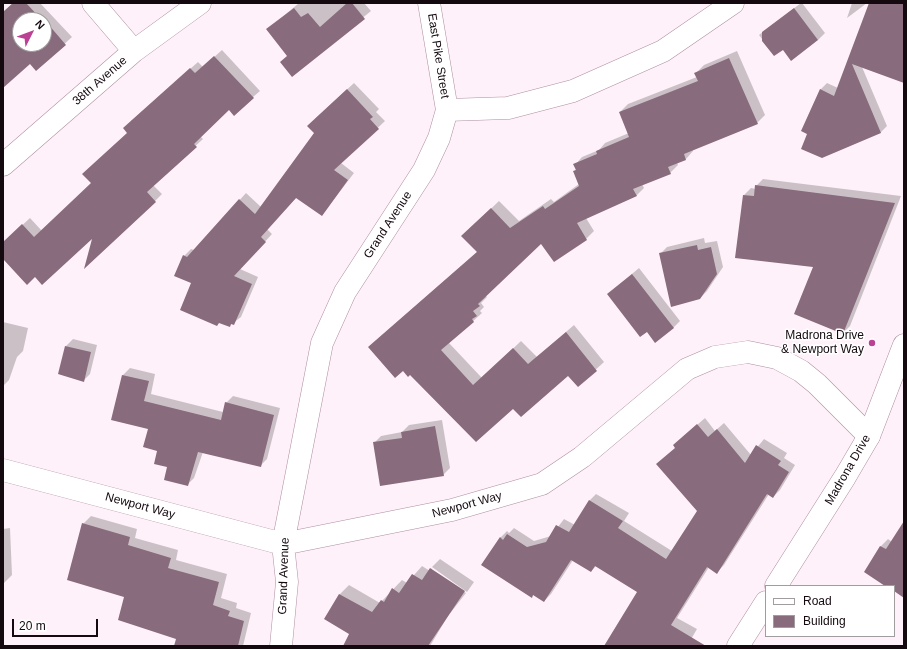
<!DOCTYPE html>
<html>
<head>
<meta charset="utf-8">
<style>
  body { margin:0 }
  #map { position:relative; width:907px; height:649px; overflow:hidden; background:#fff1f9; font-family:Helvetica,sans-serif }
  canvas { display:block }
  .frame { position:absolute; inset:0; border:4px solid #13090f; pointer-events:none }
  .legend { position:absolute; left:765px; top:585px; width:130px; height:52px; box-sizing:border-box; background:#fff; border:1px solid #a19d9f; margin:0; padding:5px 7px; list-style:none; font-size:12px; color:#13090f }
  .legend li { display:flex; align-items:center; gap:8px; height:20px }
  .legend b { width:20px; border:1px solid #a19d9f }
  .north { position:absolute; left:12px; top:12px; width:40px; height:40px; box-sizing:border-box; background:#fff; border:1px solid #a19d9f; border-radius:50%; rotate:48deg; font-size:11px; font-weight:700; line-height:16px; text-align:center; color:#13090f }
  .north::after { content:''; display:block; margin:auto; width:14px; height:18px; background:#bb4194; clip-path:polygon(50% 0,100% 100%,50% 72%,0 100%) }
  .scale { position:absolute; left:12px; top:619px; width:86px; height:18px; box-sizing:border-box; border:2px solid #13090f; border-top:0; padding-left:5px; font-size:12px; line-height:14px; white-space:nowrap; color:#13090f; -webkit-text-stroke:3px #fff; paint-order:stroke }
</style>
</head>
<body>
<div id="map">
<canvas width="907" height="649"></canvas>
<div class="frame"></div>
<ul class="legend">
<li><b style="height:5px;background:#fff"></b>Road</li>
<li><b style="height:11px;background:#886b7c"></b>Building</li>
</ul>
<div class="north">N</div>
<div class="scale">20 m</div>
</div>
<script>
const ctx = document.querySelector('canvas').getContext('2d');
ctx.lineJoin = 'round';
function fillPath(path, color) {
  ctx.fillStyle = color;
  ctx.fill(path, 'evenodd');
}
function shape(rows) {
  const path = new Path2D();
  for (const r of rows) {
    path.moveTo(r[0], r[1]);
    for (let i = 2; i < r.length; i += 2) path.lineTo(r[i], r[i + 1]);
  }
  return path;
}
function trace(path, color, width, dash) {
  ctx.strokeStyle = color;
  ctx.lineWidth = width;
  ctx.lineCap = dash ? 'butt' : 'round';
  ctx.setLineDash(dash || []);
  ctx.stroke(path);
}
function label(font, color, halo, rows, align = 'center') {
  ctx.font = font + ' Helvetica,sans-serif';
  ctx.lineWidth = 3;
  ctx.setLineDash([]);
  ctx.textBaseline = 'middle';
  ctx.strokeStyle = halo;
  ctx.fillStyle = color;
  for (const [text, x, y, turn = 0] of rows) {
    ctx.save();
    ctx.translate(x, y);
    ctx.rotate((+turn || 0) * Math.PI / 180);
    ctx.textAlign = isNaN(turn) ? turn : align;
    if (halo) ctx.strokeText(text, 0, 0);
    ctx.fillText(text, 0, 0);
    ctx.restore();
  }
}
const shadow = shape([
  [13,3,40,3,72,37,36,70,30,63,3,80,3,12],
  [20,20,44,20,44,44,20,44],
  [299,3,364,3,371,11,305,65,267,30],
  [801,3,802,3,825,33,818,40,783,48,774,55,759,35],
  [852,3,867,3,847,18],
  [870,3,904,3,904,78,862,67,887,126,880,133,809,134,820,90,827,83,838,88],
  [222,50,260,91,253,97,229,109,200,136,203,139,153,185,162,194,155,201,86,265,94,236,35,276,3,257,3,243,30,218,42,231,92,183,128,132,131,121,198,62,203,67],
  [737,51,765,115,757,123,693,149,693,151,686,159,677,162,678,165,670,173,642,184,644,188,636,196,586,218,594,231,586,239,541,242,485,295,487,297,481,303,484,307,480,311,482,313,449,343,482,378,521,341,537,357,574,325,604,362,578,386,569,375,513,407,410,374,377,340,478,251,471,228,499,201,519,221,551,199,554,202,579,184,574,172,576,169,575,165,582,157,599,150,605,143,629,133,620,112,628,104,697,77,696,73,704,65],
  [354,83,379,109,376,112,385,121,341,163,354,173,322,215,297,197,267,229,272,234,240,269,258,277,241,317,229,326,192,283,184,256,191,249,194,250,246,193,261,207,315,133,315,119],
  [763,179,901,196,850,326,843,333,814,267,744,195,751,188,756,189,756,186],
  [704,238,705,243,717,241,723,267,707,291,700,298,660,254,667,247],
  [639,268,680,321,673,328,647,331,608,294],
  [3,322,28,328,23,351,17,357,9,380,3,386],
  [73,339,97,345,90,374,83,381,66,346],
  [130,368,155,374,151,394,223,412,226,403,233,396,280,408,267,459,260,466,203,452,194,478,187,485,169,467,158,450,149,428,113,420,123,375],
  [705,418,715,431,724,423,751,455,764,439,787,453,784,458,795,465,780,490,773,497,769,494,724,565,717,572,709,567,677,618,697,629,687,646,618,646,638,591,597,565,591,571,573,560,551,594,544,601,534,594,531,597,500,538,507,531,509,533,514,528,534,541,551,536,564,519,575,525,590,500,596,494,629,513,624,521,672,551,698,511,674,445],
  [442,420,450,468,443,475,374,443,381,436,402,432,409,425],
  [91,516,137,529,135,538,178,550,176,560,227,574,221,598,237,603,236,608,251,613,243,646,175,646,177,638,125,596,83,524],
  [10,528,12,575,3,584,3,529],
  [904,536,904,596,894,590,894,586,887,586,865,572,881,546,888,539,892,542],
  [440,559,474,582,467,592,432,567],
  [422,566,430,571,432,568,432,570,466,593,448,616,430,646,383,646,328,614,340,594,349,585,380,603,402,580,407,583]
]);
const building = shape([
  [13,3,26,3,42,20,20,20,20,44,44,44,44,23,46,25,48,24,66,45,36,71,30,64,3,88,3,12],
  [347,3,352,3,365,19,292,77,280,62,287,56,266,29,294,8,301,17,308,13,320,27],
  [869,3,904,3,904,83,852,64,881,133,822,158,801,149,807,134,801,131,820,89,834,96],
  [794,8,818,40,791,61,783,50,774,56,762,41,762,32],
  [214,56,254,98,234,116,229,110,194,144,197,147,147,192,156,202,84,269,92,239,42,285,35,277,27,285,3,259,3,242,22,224,34,237,91,183,82,174,127,133,123,128,190,68,195,73],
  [729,58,758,124,684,154,686,160,668,167,671,174,633,189,637,196,577,223,587,240,554,262,541,244,478,304,480,306,473,311,477,316,472,319,474,322,441,350,473,385,513,348,528,364,566,332,597,371,578,387,568,376,521,417,513,409,476,442,410,375,408,377,403,371,395,378,368,347,477,252,461,236,491,208,510,228,543,206,545,209,579,186,573,171,576,170,573,164,597,154,596,151,629,137,619,112,698,81,694,73],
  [347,89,373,117,370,119,379,129,334,170,348,180,322,216,296,198,261,237,266,242,234,276,252,284,234,325,231,324,230,327,219,323,217,326,180,310,191,283,174,276,183,255,187,257,239,199,255,214,314,133,307,126],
  [755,185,895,203,843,334,794,314,813,267,735,258,743,195,754,196],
  [697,245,698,250,711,247,717,274,700,299,671,307,659,253],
  [632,274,674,328,655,343,647,332,640,337,607,294],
  [65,346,91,352,84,382,58,374],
  [122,375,149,381,144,401,221,420,225,402,274,415,261,467,198,452,188,486,164,480,167,467,154,464,157,451,143,447,148,429,111,420],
  [697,424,708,437,717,429,745,463,756,445,781,461,778,465,789,472,773,498,767,494,717,574,707,567,671,625,706,646,604,646,637,592,595,566,591,572,571,560,544,602,533,595,532,598,481,565,500,537,503,540,507,534,527,547,546,542,556,525,569,532,589,500,623,521,618,528,666,559,697,511,656,464,675,448,673,445],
  [435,426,444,476,380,486,373,442,402,438,401,432],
  [904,521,904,598,894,591,894,586,885,586,864,572,880,546,886,549],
  [82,523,130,537,128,545,171,558,168,568,219,582,213,605,230,611,228,616,244,621,238,646,174,646,176,639,118,620,124,597,67,580],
  [430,568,465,591,428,646,343,646,349,634,324,619,339,594,372,612,381,600,384,602,392,588,399,593,412,574,422,580]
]);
const minor = shape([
  [93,3,134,51],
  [429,3,447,110],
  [3,165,134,51,200,3],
  [3,470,283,544,452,510,542,484,582,457,687,369,715,357,748,352,777,358,801,371,817,384,869,436],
  [281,646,287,582,283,544,322,343,345,292,424,170,439,138,447,110,508,108,573,91,663,51,733,3]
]);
const tertiary = shape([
  [776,586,845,477,869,436,904,345],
  [738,646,766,602]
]);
const markers = [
  [872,343,4,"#bb4194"]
];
const streetNames = [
  ["East Pike Street",438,56,81],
  ["38th Avenue",100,81,-41],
  ["Grand Avenue",388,225,-57],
  ["Madrona Drive",848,470,-60],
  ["Newport Way",467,505,-15],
  ["Newport Way",140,506,15],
  ["Grand Avenue",284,576,-88]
];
const poiNames = [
  ["Madrona Drive",864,336],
  ["& Newport Way",864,350]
];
fillPath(shadow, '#0003');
fillPath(building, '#886b7c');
trace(minor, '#ae8fa1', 23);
trace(tertiary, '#ae8fa1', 23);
trace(minor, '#fff', 22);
trace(tertiary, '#fff', 22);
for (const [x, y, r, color] of markers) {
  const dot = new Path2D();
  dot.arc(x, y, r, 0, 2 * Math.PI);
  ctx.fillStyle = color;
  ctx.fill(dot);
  trace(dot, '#fff', 1.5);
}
label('12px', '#13090f', '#fff', streetNames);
label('12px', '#13090f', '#fff', poiNames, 'right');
</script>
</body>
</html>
